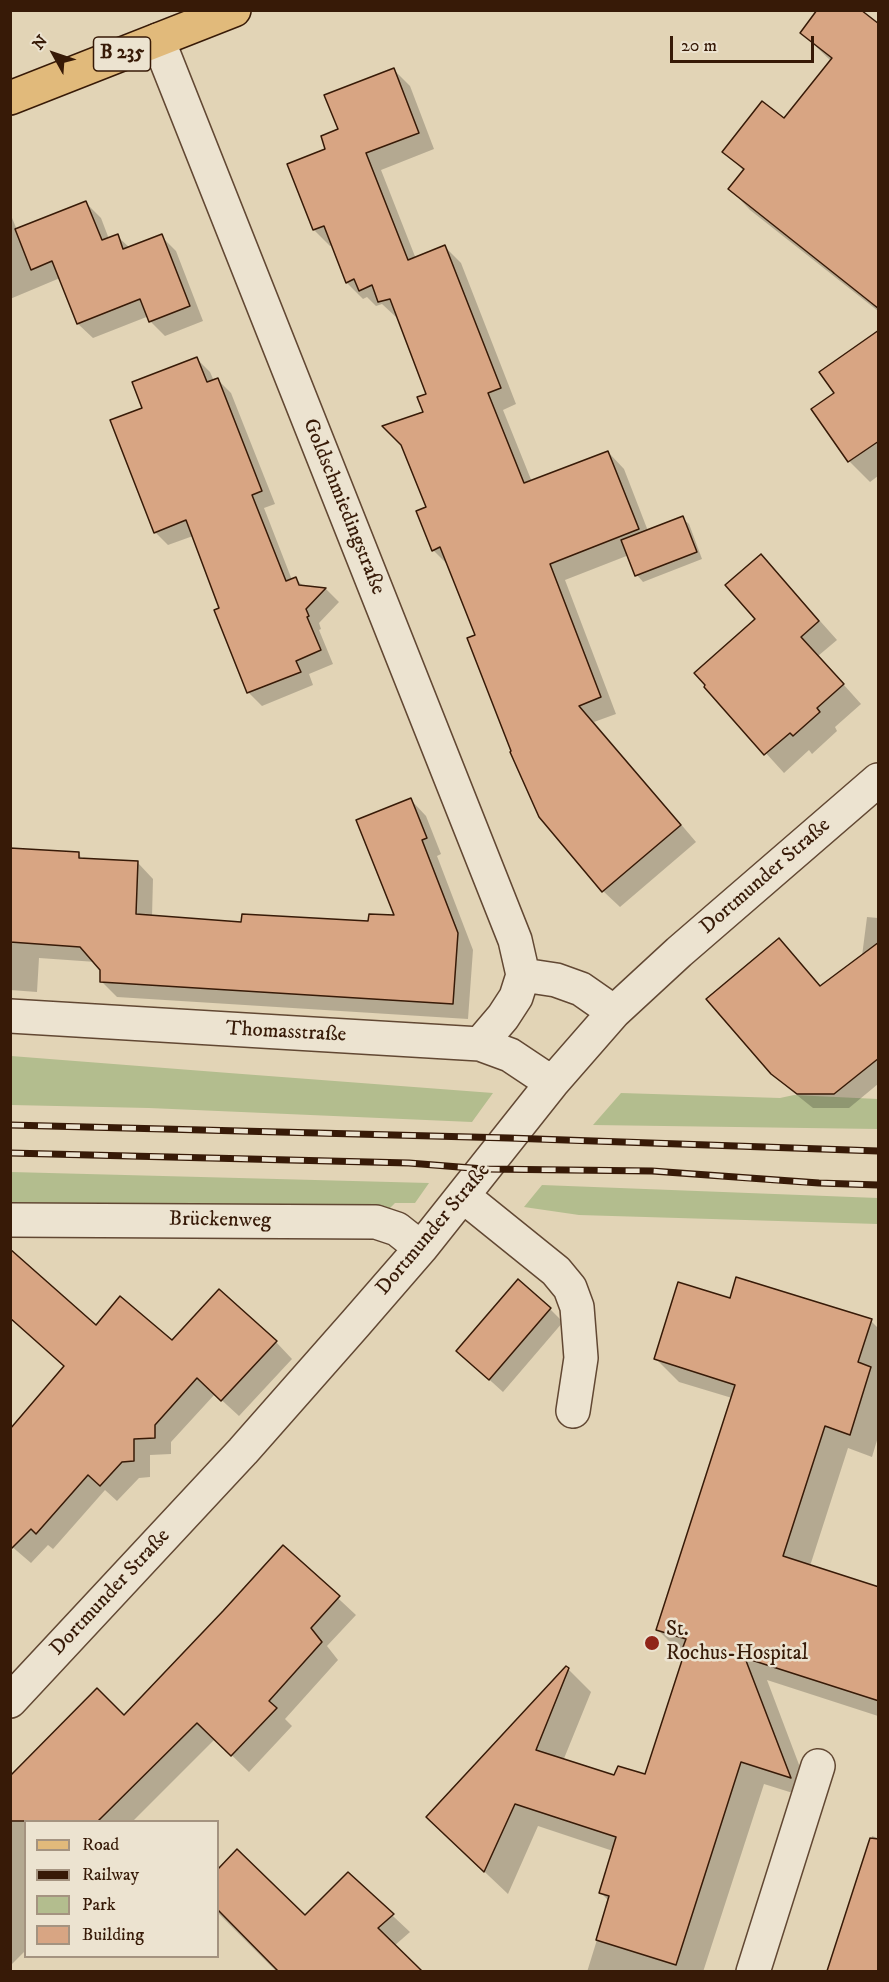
<!DOCTYPE html>
<html>
<head>
<meta charset="utf-8">
<style>
  body { margin:0 }
  #map { position:relative; width:889px; height:1982px; overflow:hidden; background:#e2d4b6; font-family:"IM FELL DW Pica",serif }
  canvas { display:block }
  .frame { position:absolute; inset:0; border:12px solid #371a07; pointer-events:none }
  .legend { position:absolute; left:24px; top:1820px; width:195px; height:138px; box-sizing:border-box; background:#ece3d0; border:2px solid #a49380; margin:0; padding:8px 10px; list-style:none; font-size:18px; color:#371a07 }
  .legend li { display:flex; align-items:center; gap:12px; height:30px }
  .legend b { width:30px; border:2px solid #a49380 }
  .north { position:absolute; left:24px; top:24px; width:60px; height:60px; -webkit-text-stroke:4px #ece3d0; paint-order:stroke; rotate:310deg; font-size:16px; font-weight:700; line-height:24px; text-align:center; color:#371a07 }
  .north::after { content:''; display:block; margin:auto; width:21px; height:27px; background:#371a07; clip-path:polygon(50% 0,100% 100%,50% 72%,0 100%) }
  .scale { position:absolute; left:670px; top:36px; width:144px; height:27px; box-sizing:border-box; border:3px solid #371a07; border-top:0; padding-left:8px; font-size:18px; line-height:21px; white-space:nowrap; color:#371a07; -webkit-text-stroke:4px #ece3d0; paint-order:stroke }
</style>
</head>
<body>
<div id="map">
<canvas width="889" height="1982"></canvas>
<div class="frame"></div>
<ul class="legend">
<li><b style="height:8px;background:#e1ba7b"></b>Road</li>
<li><b style="height:8px;background:#371a07"></b>Railway</li>
<li><b style="height:16px;background:#b3bd8e"></b>Park</li>
<li><b style="height:16px;background:#d8a583"></b>Building</li>
</ul>
<div class="north">N</div>
<div class="scale">20 m</div>
</div>
<script>
const ctx = document.querySelector('canvas').getContext('2d');
ctx.lineJoin = 'round';
function fillPath(path, color) {
  ctx.fillStyle = color;
  ctx.fill(path, 'evenodd');
}
function shape(rows) {
  const path = new Path2D();
  for (const r of rows) {
    path.moveTo(r[0], r[1]);
    for (let i = 2; i < r.length; i += 2) path.lineTo(r[i], r[i + 1]);
  }
  return path;
}
function trace(path, color, width, dash) {
  ctx.strokeStyle = color;
  ctx.lineWidth = width;
  ctx.lineCap = dash ? 'butt' : 'round';
  ctx.setLineDash(dash || []);
  ctx.stroke(path);
}
function label(font, color, halo, rows, align = 'center') {
  ctx.font = font + ' "IM FELL DW Pica",serif';
  ctx.lineWidth = 5;
  ctx.setLineDash([]);
  ctx.textBaseline = 'middle';
  ctx.strokeStyle = halo;
  ctx.fillStyle = color;
  for (const [text, x, y, turn = 0] of rows) {
    ctx.save();
    ctx.translate(x, y);
    ctx.rotate((+turn || 0) * Math.PI / 180);
    ctx.textAlign = isNaN(turn) ? turn : align;
    if (halo) ctx.strokeText(text, 0, 0);
    ctx.fillText(text, 0, 0);
    ctx.restore();
  }
}
const green = shape([
  [11,1056,229,1073,493,1093,472,1122,149,1108,11,1105],
  [621,1093,780,1098,794,1095,878,1099,878,1129,593,1125],
  [11,1172,429,1183,415,1203,395,1203,390,1208,11,1210],
  [542,1185,878,1198,878,1224,579,1215,524,1207]
]);
const shadow = shape([
  [878,26,878,311,750,210,730,189,744,171,724,152,784,120,831,61,802,33],
  [393,69,410,86,434,149,381,170,416,259,445,247,461,263,516,404,503,410,532,482,608,452,624,469,648,531,682,518,689,524,702,559,643,582,637,575,629,555,565,580,616,714,594,722,696,842,620,907,603,891,540,817,477,636,449,566,433,550,428,508,425,413,428,395,398,317,396,317,382,304,376,306,367,297,363,299,347,283,333,245,330,246,314,230,327,150,340,130],
  [86,203,101,218,109,239,117,236,130,248,161,236,176,251,203,321,165,336,150,321,149,316,93,338,78,324,60,278,10,299,10,213,17,230],
  [878,332,878,476,870,482,849,461,813,410,836,394],
  [197,359,210,372,214,381,218,380,231,393,275,504,264,508,292,580,296,579,304,587,326,589,339,602,319,623,321,629,319,630,333,664,309,674,313,685,262,706,248,692,221,609,193,536,168,545,155,532,144,408],
  [779,575,837,640,818,656,861,704,835,727,837,731,812,754,809,750,784,773,706,687,757,619],
  [411,800,426,816,441,854,437,856,473,950,468,1019,117,997,101,981,102,969,96,962,39,958,37,992,10,990,10,849,78,854,84,860,138,863,153,879,152,917,243,923,369,923,396,917],
  [867,917,878,918,878,1084,849,1108,813,1108,788,1088,772,1073,779,940,821,987,862,956],
  [731,1300,871,1321,878,1328,878,1437,872,1457,848,1448,810,1566,878,1588,878,1716,767,1680,812,1799,764,1784,703,1972,587,1972,609,1901,601,1893,613,1851,538,1826,508,1894,451,1840,568,1669,591,1692,563,1761,615,1777,646,1776,685,1654,681,1653,658,1630,732,1398,679,1382,656,1359],
  [550,1309,563,1322,503,1392,472,1364],
  [96,1327,172,1343,276,1342,292,1359,239,1416,215,1394,171,1442,171,1454,150,1455,150,1477,139,1478,117,1501,105,1490,53,1549,48,1545,31,1563,10,1545],
  [283,1547,356,1615,327,1646,338,1660,285,1719,292,1726,249,1772,215,1739,132,1822,26,1822,26,1950,10,1966,10,1779,125,1717],
  [872,1836,878,1838,878,1972,829,1972],
  [237,1851,305,1917,348,1874,410,1932,394,1946,420,1972,277,1972,218,1913,218,1871]
]);
const building = shape([
  [817,10,861,10,879,24,879,309,728,189,744,169,722,152,762,101,784,118,832,58,800,33,817,10],
  [394,68,419,133,366,153,408,260,445,245,501,388,488,393,524,483,608,451,639,529,550,564,601,697,579,706,681,825,602,892,539,817,510,752,511,751,467,638,475,635,440,547,432,551,416,511,426,507,401,445,382,426,423,412,417,397,426,394,390,299,378,302,372,285,359,291,354,279,346,283,324,226,313,230,287,164,325,149,321,136,338,129,324,95,394,68],
  [86,201,102,240,118,234,123,249,162,234,190,306,149,322,140,299,77,324,52,261,31,270,15,229,86,201],
  [879,330,879,441,848,462,811,409,834,393,819,372,879,330],
  [197,357,207,382,218,378,262,491,252,495,286,581,296,577,299,585,326,588,306,609,309,616,307,617,321,650,296,661,301,672,247,693,214,610,219,608,186,520,154,533,110,420,142,408,132,382,197,357],
  [683,516,697,552,635,576,621,540,683,516],
  [761,554,819,621,801,637,844,684,817,708,820,712,793,736,790,733,764,755,704,687,705,685,694,673,755,619,725,585,761,554],
  [411,798,427,838,422,840,458,933,453,1004,100,982,100,970,80,947,10,942,10,848,79,852,79,858,138,861,136,914,241,922,242,914,368,921,369,914,394,915,356,820,411,798],
  [779,938,820,986,879,942,879,1058,834,1094,797,1094,771,1074,706,999,779,938],
  [10,1249,96,1325,120,1296,172,1340,219,1289,277,1341,221,1401,197,1378,155,1425,155,1438,134,1439,134,1461,122,1462,100,1486,88,1475,36,1534,31,1529,10,1550,10,1429,64,1366,10,1318,10,1249],
  [736,1277,872,1319,858,1362,871,1367,850,1435,825,1426,783,1556,879,1587,879,1701,745,1658,791,1778,741,1762,676,1965,596,1940,609,1896,599,1893,616,1837,515,1804,484,1872,426,1817,566,1666,569,1668,536,1750,614,1775,618,1766,645,1774,686,1648,683,1647,686,1639,656,1630,735,1385,654,1359,678,1282,730,1298,736,1277],
  [518,1279,551,1308,489,1380,456,1351,518,1279],
  [283,1545,340,1596,311,1628,322,1642,269,1701,277,1708,231,1756,197,1723,98,1821,10,1821,10,1776,97,1688,124,1715,223,1611,283,1545],
  [870,1838,879,1839,879,1971,827,1971,870,1838],
  [237,1849,305,1915,348,1872,394,1914,378,1928,422,1971,278,1971,218,1910,218,1869,237,1849]
]);
const minor = shape([
  [158,40,515,940,523,975,516,997,503,1017,480,1044],
  [523,975,556,980,581,989,614,1012],
  [10,1016,480,1044,510,1055,552,1083],
  [463,1196,556,1271,570,1288,577,1307,581,1358,573,1411],
  [10,1220,376,1222,397,1229,421,1248],
  [10,1701,243,1451,355,1324,421,1248,552,1083,614,1012,679,952,878,780],
  [753,1972,818,1766]
]);
const major = shape([
  [10,98,234,10]
]);
const rail = shape([
  [10,1125,509,1138,878,1151],
  [10,1153,409,1163,484,1169,652,1171,819,1183,878,1185]
]);
const markers = [
  [652,1643,8,"#8f2418"]
];
const shields = [
  [122,54,57]
];
const shieldNames = [
  ["B 235",122,54]
];
const streetNames = [
  ["Goldschmiedingstraße",343,507,68],
  ["Dortmunder Straße",766,877,-41],
  ["Thomasstraße",286,1033,3],
  ["Brückenweg",220,1221,1],
  ["Dortmunder Straße",434,1230,-50],
  ["Dortmunder Straße",111,1593,-47]
];
const poiNames = [
  ["St.",666,1631],
  ["Rochus-Hospital",666,1655]
];
fillPath(green, '#b3bd8e');
fillPath(shadow, '#0003');
fillPath(building, '#d8a583');
trace(building, '#371a07', 1.5);
trace(minor, '#624833', 36);
trace(major, '#371a07', 36);
trace(minor, '#ece3d0', 33);
trace(major, '#e1ba7b', 33);
trace(rail, '#371a07', 7);
trace(rail, '#ece3d0', 4.5, [14]);
for (const [x, y, r, color] of markers) {
  const dot = new Path2D();
  dot.arc(x, y, r, 0, 2 * Math.PI);
  ctx.fillStyle = color;
  ctx.fill(dot);
  trace(dot, '#ece3d0', 2);
}
for (const [x, y, w] of shields) {
  const box = new Path2D();
  box.roundRect(x - w / 2, y - 17, w, 34, 4.5);
  ctx.fillStyle = '#ece3d0';
  ctx.fill(box);
  trace(box, '#371a07', 1.5);
}
label('bold 20px', '#371a07', null, shieldNames);
label('21px', '#371a07', '#ece3d0', streetNames);
label('21px', '#371a07', '#ece3d0', poiNames, 'left');
</script>
</body>
</html>
